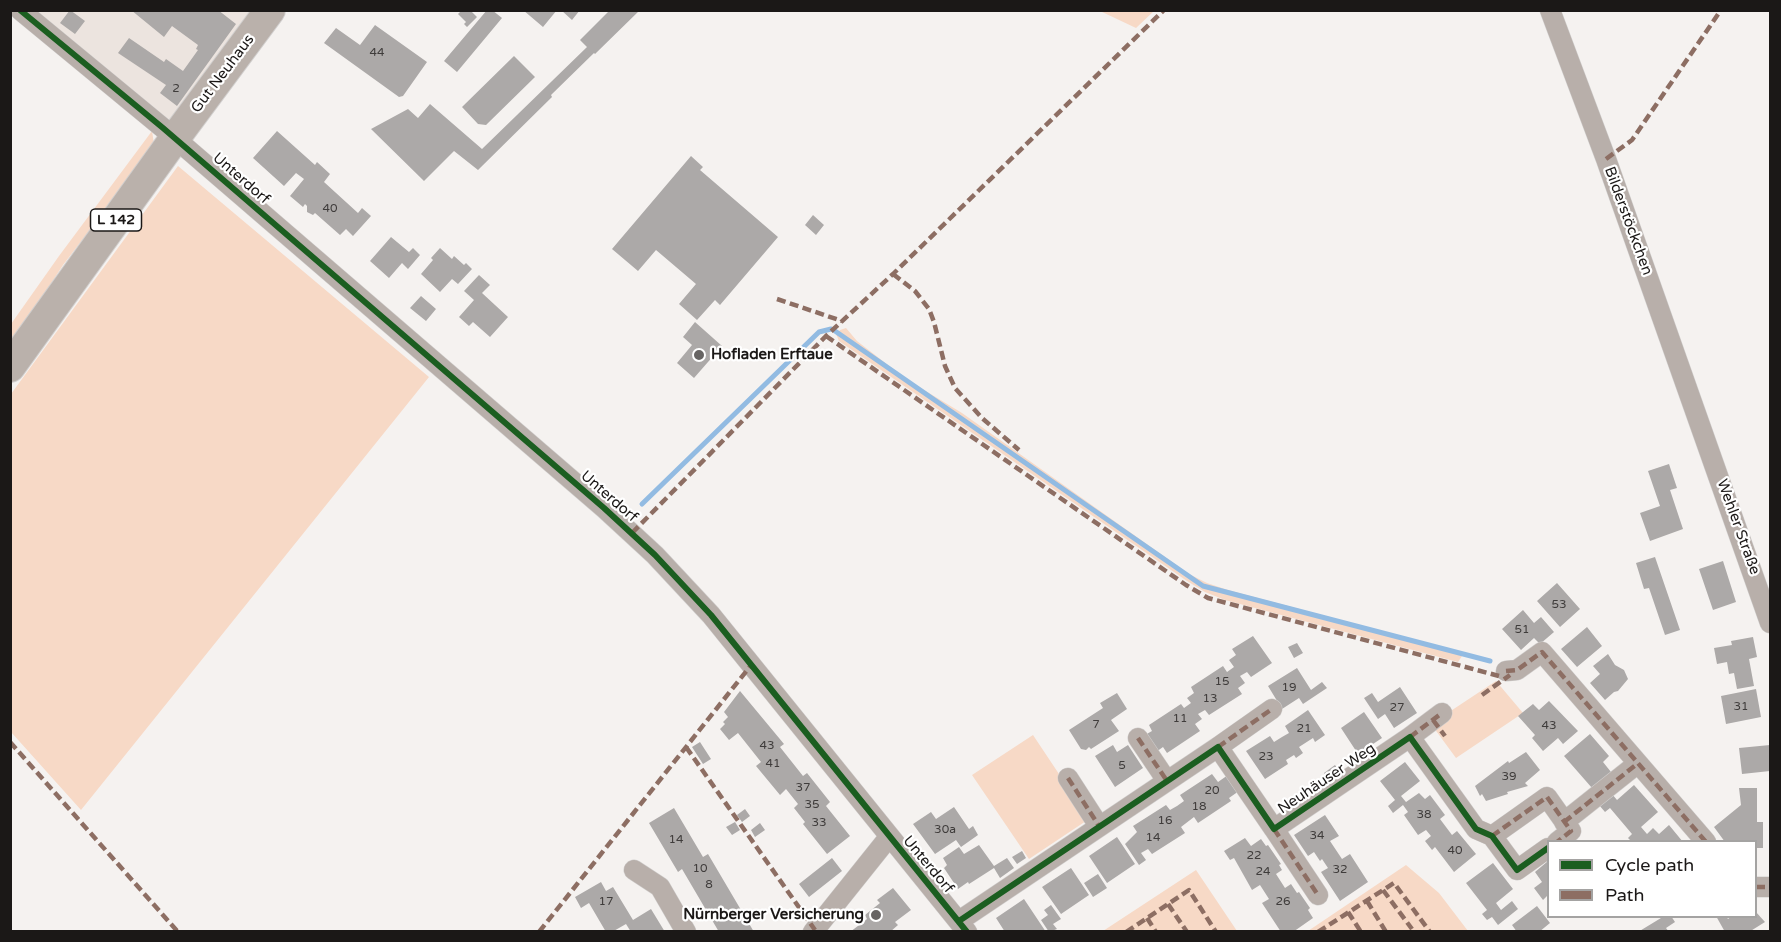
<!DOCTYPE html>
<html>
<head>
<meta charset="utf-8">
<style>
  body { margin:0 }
  #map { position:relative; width:1781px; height:942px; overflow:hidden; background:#f5f2f0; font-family:"Varela Round",sans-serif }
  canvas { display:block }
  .frame { position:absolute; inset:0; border:12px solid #1b1817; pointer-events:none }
  .legend { position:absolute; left:1547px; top:840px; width:210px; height:78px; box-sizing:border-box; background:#fff; border:2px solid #a4a3a2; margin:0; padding:8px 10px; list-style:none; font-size:18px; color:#1b1817 }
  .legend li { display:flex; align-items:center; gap:12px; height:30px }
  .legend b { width:30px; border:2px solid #a4a3a2 }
</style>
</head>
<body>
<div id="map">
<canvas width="1781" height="942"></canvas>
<div class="frame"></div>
<ul class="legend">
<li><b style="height:8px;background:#1b5e20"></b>Cycle path</li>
<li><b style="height:8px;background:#8d6e63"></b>Path</li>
</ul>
</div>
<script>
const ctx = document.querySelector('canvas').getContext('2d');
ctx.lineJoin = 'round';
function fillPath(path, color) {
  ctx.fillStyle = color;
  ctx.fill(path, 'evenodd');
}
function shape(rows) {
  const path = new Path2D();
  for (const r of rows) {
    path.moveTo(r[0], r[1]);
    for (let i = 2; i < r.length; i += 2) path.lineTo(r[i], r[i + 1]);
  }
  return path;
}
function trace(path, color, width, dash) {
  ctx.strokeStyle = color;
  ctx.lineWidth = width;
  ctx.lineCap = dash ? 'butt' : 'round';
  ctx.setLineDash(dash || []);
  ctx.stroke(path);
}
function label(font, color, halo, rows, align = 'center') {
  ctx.font = font + ' "Varela Round",sans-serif';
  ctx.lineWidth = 4.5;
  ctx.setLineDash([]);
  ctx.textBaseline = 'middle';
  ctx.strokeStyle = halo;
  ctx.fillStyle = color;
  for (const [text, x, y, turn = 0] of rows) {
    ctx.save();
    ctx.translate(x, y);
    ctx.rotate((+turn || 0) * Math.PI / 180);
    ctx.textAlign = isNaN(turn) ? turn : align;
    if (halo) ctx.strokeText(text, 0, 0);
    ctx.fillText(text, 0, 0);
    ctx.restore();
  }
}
const built = shape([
  [35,11,258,11,173,124]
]);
const green = shape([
  [1100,11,1154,11,1136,28],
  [152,131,154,144,138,167,63,265,11,345,11,324,59,256],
  [178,166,429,377,81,810,11,732,11,394],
  [846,328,857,341,906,379,962,413,1189,574,1207,583,1228,590,1464,653,1458,662,1225,600,1205,592,1187,581,839,341,836,334,840,330],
  [1496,681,1523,713,1456,758,1431,724],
  [1033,735,1089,819,1029,859,972,775],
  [1406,865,1439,893,1468,931,1308,931],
  [1196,870,1237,931,1103,931]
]);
const stream = shape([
  [835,331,1203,586,1490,661],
  [642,504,819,332,831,329]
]);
const building = shape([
  [70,10,85,21,75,34,60,23],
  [131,10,218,10,236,24,177,106,160,93,166,85,118,53,129,38,164,62,166,59,183,71,198,50,196,49,198,45,172,26,164,37],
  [462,10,470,10,477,17,467,27,464,24,466,22,458,14],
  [487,10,492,10,502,18,457,72,444,61],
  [523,10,557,10,543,27],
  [561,10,580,10,572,20],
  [610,10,640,10,595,54,594,53,551,95,552,97,478,170,454,151,424,181,371,129,408,109,418,118,430,104,482,149,587,47,580,40],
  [375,25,427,62,403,96,399,97,324,43,336,28,360,45],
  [514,56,535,77,486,125,478,124,462,107],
  [277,131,315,165,317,162,330,174,324,182,358,213,362,208,371,216,353,236,346,229,340,235,315,213,313,215,307,212,307,206,305,204,303,207,290,196,304,179,296,173,284,186,253,158],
  [691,156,703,167,700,170,778,237,720,305,715,300,697,320,679,304,696,284,656,250,638,271,612,249],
  [813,215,824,225,816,235,805,225],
  [391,237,409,252,413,248,420,255,408,269,402,263,389,278,370,261],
  [440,248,452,259,454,256,464,265,466,263,472,269,458,284,452,279,440,292,421,274,433,260,431,258],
  [479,275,490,285,482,293,508,317,490,337,473,322,469,326,459,317,474,300,464,291],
  [421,296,436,309,426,321,410,308],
  [695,322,722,346,694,378,677,363,692,345,683,337],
  [1669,464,1677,488,1670,490,1683,529,1650,541,1640,513,1660,506,1648,471],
  [1655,557,1680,630,1665,635,1649,588,1644,589,1636,563],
  [1723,561,1736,602,1713,610,1699,569],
  [1557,583,1580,609,1560,627,1537,601],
  [1523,610,1534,623,1541,617,1554,632,1540,644,1534,638,1521,650,1502,629],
  [1587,627,1602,646,1577,667,1561,649],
  [1253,636,1272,663,1251,677,1247,672,1240,676,1245,683,1238,688,1242,694,1209,715,1205,710,1198,714,1202,719,1195,724,1200,731,1167,753,1163,747,1156,752,1145,735,1152,731,1149,725,1181,704,1184,708,1191,703,1187,698,1194,693,1191,687,1223,666,1227,672,1234,667,1229,660,1236,655,1232,649],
  [1753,637,1757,657,1749,659,1754,686,1737,689,1734,673,1729,674,1727,662,1717,664,1714,648,1732,645,1731,641],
  [1297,643,1303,653,1294,658,1288,647],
  [1608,654,1615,665,1624,670,1628,679,1618,691,1614,692,1605,700,1590,683,1600,674,1593,666],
  [1297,668,1311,690,1322,682,1327,688,1303,704,1299,698,1282,709,1268,686],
  [1400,687,1417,713,1394,728,1385,714,1378,719,1364,698,1372,693,1378,702],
  [1756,689,1761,717,1726,724,1721,696],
  [740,691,784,744,780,747,803,776,807,773,830,802,826,806,850,836,827,854,803,824,805,822,794,808,798,804,786,789,780,795,756,766,761,762,738,733,729,740,720,729,725,724,723,722,728,717,724,712],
  [1117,693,1127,709,1111,720,1119,731,1091,749,1089,747,1086,750,1081,749,1069,730,1103,708,1100,703],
  [1549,701,1578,731,1563,744,1558,738,1543,751,1532,738,1535,735,1518,716,1533,704,1539,710],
  [1308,710,1325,735,1315,742,1313,738,1299,747,1303,753,1296,758,1294,755,1286,760,1288,764,1265,779,1246,751,1270,736,1274,742,1282,737,1289,733,1285,726],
  [1364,712,1382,738,1358,754,1341,728],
  [1590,734,1609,756,1603,762,1611,772,1592,788,1564,756],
  [700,742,711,759,703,764,692,747],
  [1113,745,1117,752,1128,745,1143,768,1115,787,1095,756],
  [1770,745,1770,771,1742,774,1739,748],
  [1526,752,1540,770,1525,783,1528,786,1507,792,1508,794,1486,801,1482,794,1480,796,1475,786,1508,761,1509,763],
  [1405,762,1420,781,1401,796,1406,802,1419,793,1425,799,1430,795,1445,815,1440,819,1452,835,1457,831,1476,854,1454,872,1435,847,1432,850,1425,841,1431,836,1426,830,1418,835,1404,815,1408,812,1403,805,1393,813,1388,806,1395,800,1380,781],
  [1335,765,1341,774,1329,781,1324,773],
  [1212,774,1218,782,1228,775,1239,791,1229,798,1231,801,1198,823,1194,817,1181,827,1185,833,1152,854,1148,849,1141,853,1146,860,1139,865,1125,844,1137,832,1133,826,1166,805,1170,810,1177,806,1184,801,1180,795],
  [1634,785,1658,812,1641,827,1647,834,1653,828,1659,834,1669,825,1683,842,1632,842,1628,838,1632,834,1610,808,1605,812,1599,805,1612,794,1617,800],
  [1739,788,1757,788,1757,822,1763,822,1763,848,1756,848,1756,842,1725,842,1714,827,1741,805],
  [954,807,969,829,973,826,978,835,961,847,956,840,935,854,913,824,931,812,936,819],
  [674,808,703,857,708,854,754,932,719,932,682,869,678,872,649,823],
  [745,809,750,816,742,822,737,815],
  [1325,815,1339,836,1330,841,1342,859,1350,854,1368,882,1340,901,1321,872,1328,868,1322,859,1320,861,1314,852,1308,856,1294,835],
  [735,822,740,830,732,835,726,827],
  [760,823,765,830,755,837,751,830],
  [1117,837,1135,864,1107,883,1089,856],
  [1245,838,1251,846,1261,839,1266,846,1268,845,1281,864,1279,865,1282,870,1276,874,1285,888,1291,884,1297,893,1299,892,1310,908,1308,910,1313,918,1293,932,1281,932,1262,903,1269,899,1260,885,1252,890,1234,858,1230,860,1224,851],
  [979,845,994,866,1007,858,1014,868,1000,878,994,868,969,884,968,882,958,889,944,868,947,865,943,858,959,847,964,854],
  [1022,851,1026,858,1017,864,1012,857],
  [832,858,842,871,809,897,799,884],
  [1548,861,1548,895,1543,900,1534,888,1542,882,1535,872],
  [1493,863,1513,889,1496,903,1501,910,1512,901,1518,909,1498,925,1492,917,1487,920,1482,914,1487,910,1466,883],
  [1071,868,1089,895,1061,914,1042,887],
  [1098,874,1107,888,1093,897,1084,883],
  [601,882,606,891,613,887,633,920,651,909,665,932,631,932,626,924,612,932,606,932,589,903,581,908,575,897],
  [893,888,911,910,895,922,898,925,890,932,850,932,867,919,865,915,880,903,877,900],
  [1024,899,1046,932,1005,932,996,918],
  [1051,905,1061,919,1053,924,1057,929,1049,932,1041,920,1048,915,1044,910],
  [1537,906,1550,923,1539,932,1517,932,1512,925],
  [1756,912,1765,922,1749,932,1725,932,1716,916,1726,916,1728,919,1732,916,1756,916],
  [1660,916,1671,916,1675,922,1666,928,1669,932,1638,932,1661,918]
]);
const minor = shape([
  [20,10,163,128,604,508,655,555,711,615,967,932],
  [1550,10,1606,159,1770,623],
  [1506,671,1517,670,1542,652,1706,842],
  [1410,737,1442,713],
  [1138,738,1167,781],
  [1218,747,1272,709],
  [1068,778,1099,826],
  [1564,822,1637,764],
  [1274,829,1318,895],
  [1492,836,1547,797,1571,831,1557,842],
  [634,870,660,887,686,932],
  [1756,887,1770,887],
  [959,921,1218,747,1274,829,1410,737,1476,829,1492,836,1517,870,1548,848],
  [813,932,889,837]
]);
const primary = shape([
  [10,367,175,138,270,10]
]);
const quiet = shape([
  [1606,159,1632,140,1721,10],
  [893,274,915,291,929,309,934,322,945,366,955,388,982,418,1019,450],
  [777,299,842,321],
  [826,336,1186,585,1208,598,1499,676],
  [632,533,826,336,893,274,1164,10],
  [1506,671,1517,670,1542,652,1706,842],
  [1482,695,1510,675],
  [1433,720,1445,736],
  [1410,737,1442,713],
  [1138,738,1167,781],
  [10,742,178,932],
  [686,747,815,930],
  [1218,747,1272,709],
  [1068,778,1099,826],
  [1564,822,1637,764],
  [1274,829,1318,895],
  [1492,836,1547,797,1571,831,1557,842],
  [1756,887,1770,887],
  [1383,890,1412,929],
  [1367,901,1386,932],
  [1168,904,1187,932],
  [1348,912,1361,932],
  [1147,918,1156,932],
  [539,932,752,664],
  [1126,932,1189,890,1216,932],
  [1318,932,1394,883,1430,932]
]);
const cycleway = shape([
  [20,10,163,128,604,508,655,555,711,615,967,932],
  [959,921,1218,747,1274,829,1410,737,1476,829,1492,836,1517,870,1548,848]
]);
const markers = [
  [699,355,6,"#676463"],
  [876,915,6,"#676463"]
];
const numberNames = [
  ["44",377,53],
  ["2",176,89],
  ["40",330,209],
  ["53",1559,605],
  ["51",1522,630],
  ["15",1222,682],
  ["19",1289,688],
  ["13",1210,699],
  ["31",1741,707],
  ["27",1397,708],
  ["11",1180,719],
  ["7",1096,725],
  ["43",1549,726],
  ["21",1304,729],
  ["43",767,746],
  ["23",1266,757],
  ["41",773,764],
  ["5",1122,766],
  ["39",1509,777],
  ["37",803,788],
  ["20",1212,791],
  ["35",812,805],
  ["18",1199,807],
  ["38",1424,815],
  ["16",1165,821],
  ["33",819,823],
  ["30a",945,830],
  ["34",1317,836],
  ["14",1153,838],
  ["14",676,840],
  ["40",1455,851],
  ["22",1254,856],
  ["10",700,869],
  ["32",1340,870],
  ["24",1263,872],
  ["8",709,885],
  ["17",606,902],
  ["26",1283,902]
];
const shields = [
  [116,220,51]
];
const shieldNames = [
  ["L 142",116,220]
];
const streetNames = [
  ["Gut Neuhaus",223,74,-53],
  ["Unterdorf",241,179,41],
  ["Bilderstöckchen",1628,221,70],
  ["Unterdorf",609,497,41],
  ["Wehler Straße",1738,527,70],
  ["Neuhäuser Weg",1327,779,-34],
  ["Unterdorf",928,865,50]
];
const poiNames = [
  ["Hofladen Erftaue",711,355],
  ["Nürnberger Versicherung",864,915,"right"]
];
fillPath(built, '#ece4df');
fillPath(green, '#f7d9c6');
trace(stream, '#92bbe2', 5);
fillPath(building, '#aca9a8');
trace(minor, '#d1cfce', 21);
trace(primary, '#d1cfce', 32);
trace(minor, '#b8afaa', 20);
trace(primary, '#bab1ab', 30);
trace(quiet, '#8d6e63', 4.5, [9, 4.5]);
trace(cycleway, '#1b5e20', 6);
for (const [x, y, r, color] of markers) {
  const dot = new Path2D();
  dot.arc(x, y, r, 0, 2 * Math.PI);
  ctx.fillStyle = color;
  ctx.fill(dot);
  trace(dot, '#fff', 2);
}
label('12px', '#3f3c3b', null, numberNames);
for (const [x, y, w] of shields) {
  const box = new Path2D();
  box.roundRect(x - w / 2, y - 11, w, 22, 4.5);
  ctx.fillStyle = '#fff';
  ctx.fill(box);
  trace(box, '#1b1817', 1.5);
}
label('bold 14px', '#1b1817', null, shieldNames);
label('15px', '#1b1817', '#fff', streetNames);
label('bold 15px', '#1b1817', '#fff', poiNames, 'left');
</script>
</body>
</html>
